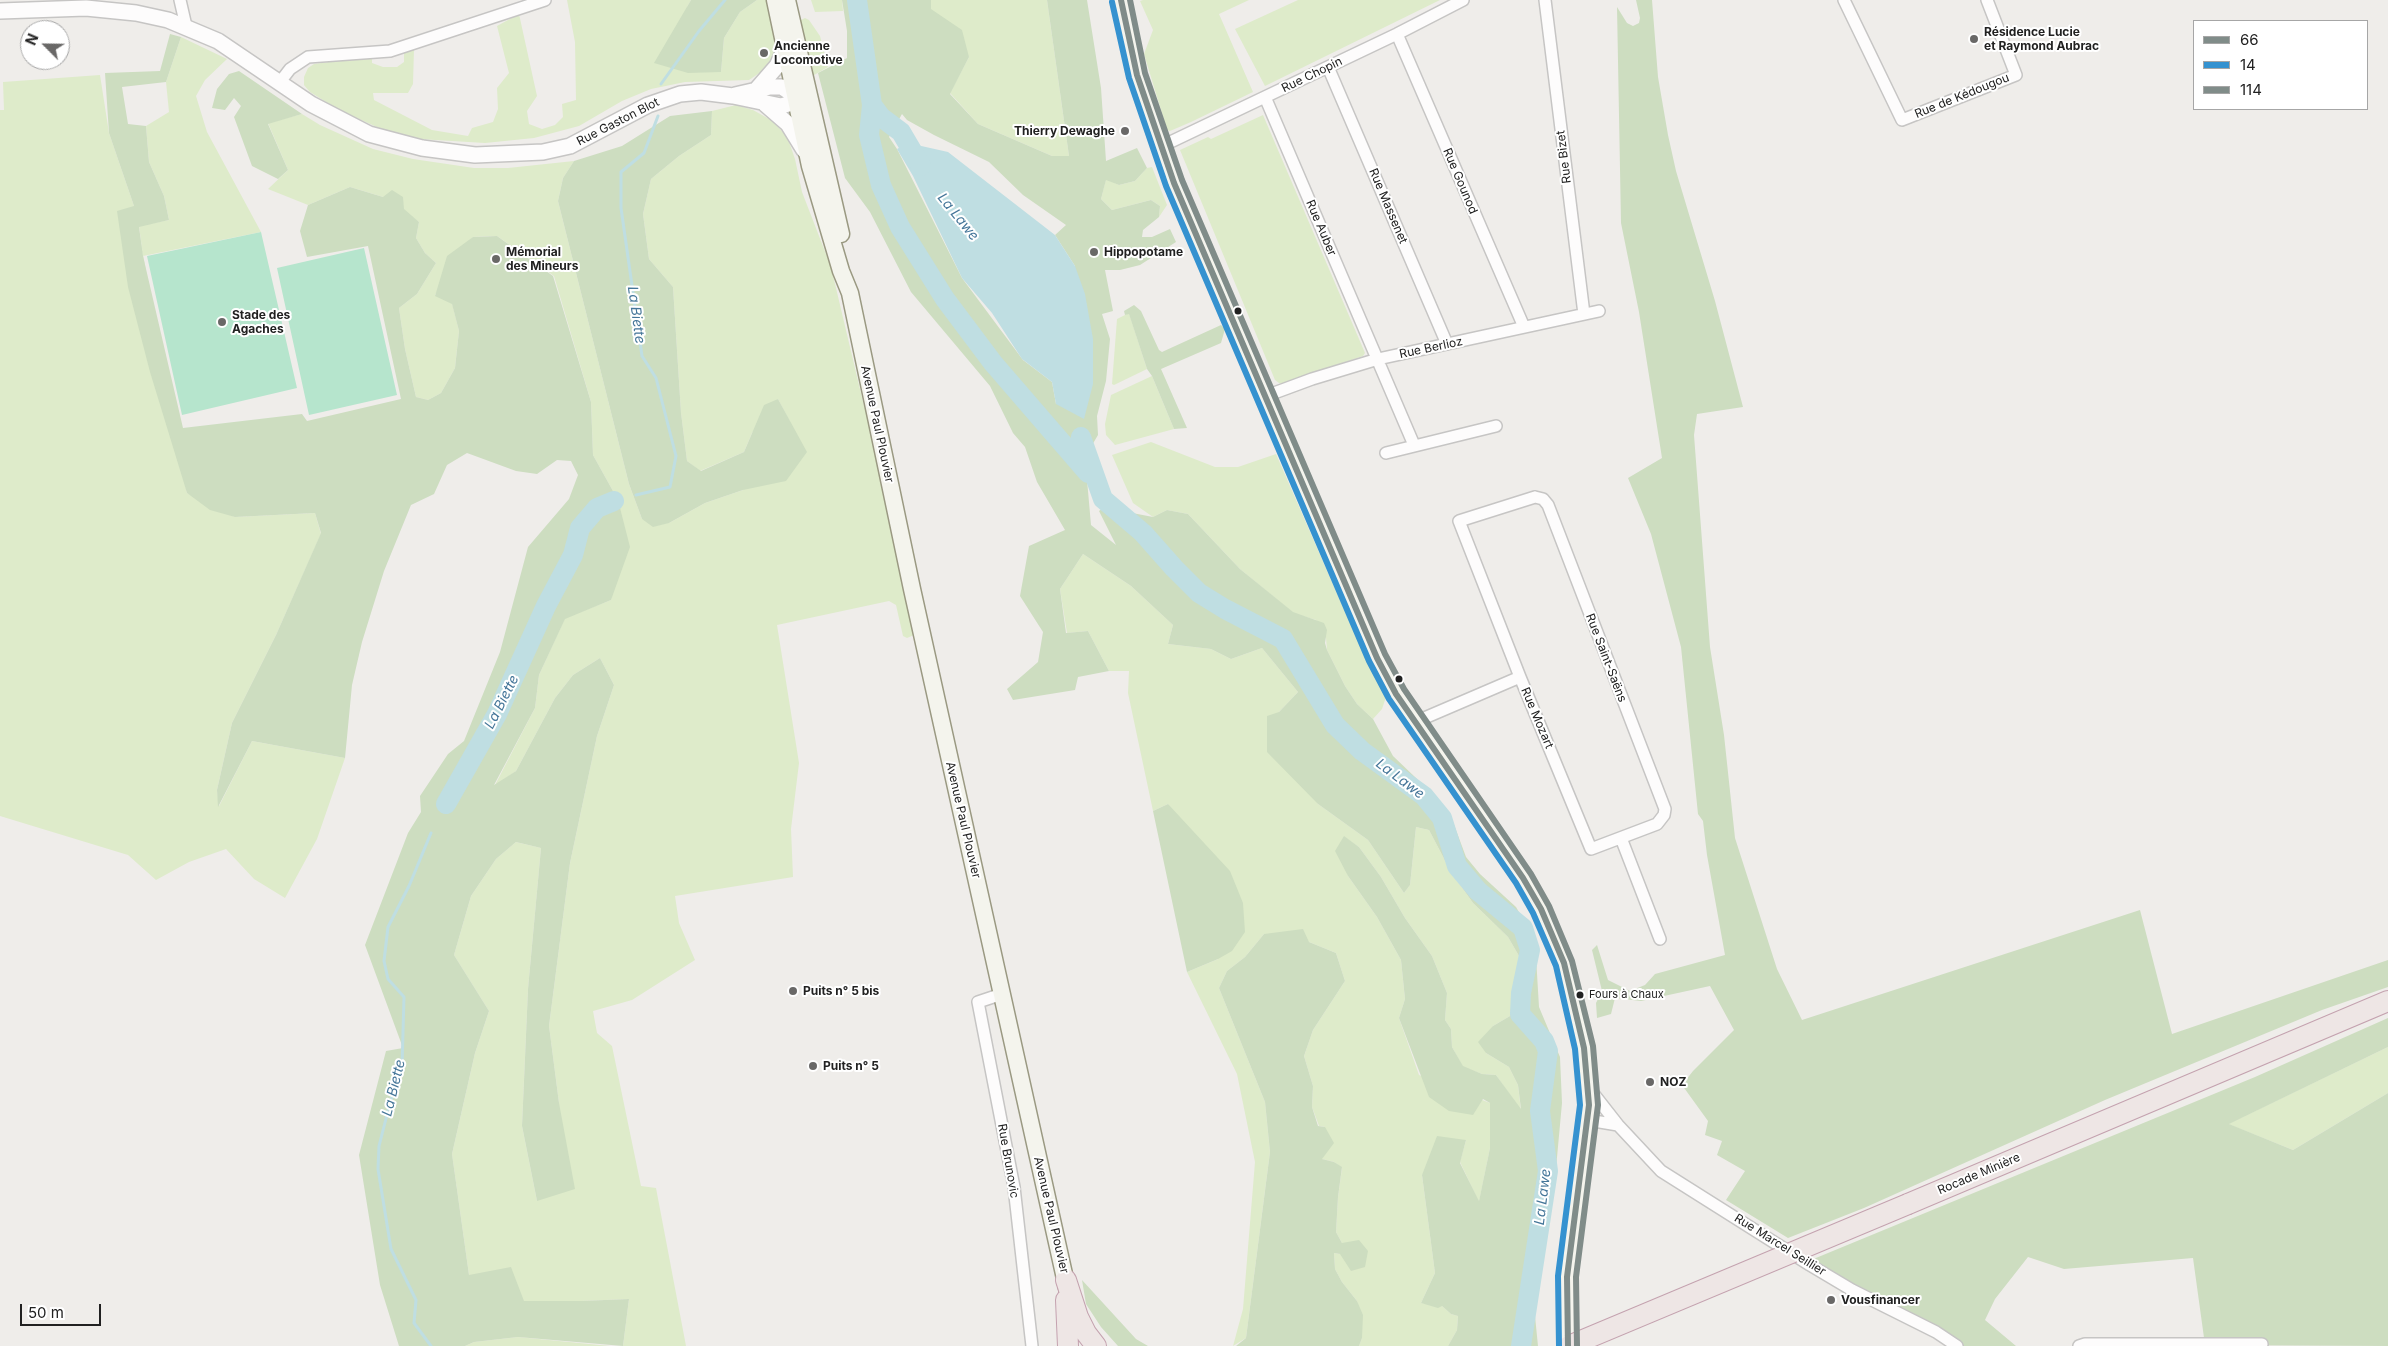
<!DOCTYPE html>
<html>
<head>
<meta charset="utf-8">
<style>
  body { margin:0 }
  #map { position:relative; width:2388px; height:1346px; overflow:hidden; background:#efedea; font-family:Inter,sans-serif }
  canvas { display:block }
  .legend { position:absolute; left:2193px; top:20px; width:175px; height:90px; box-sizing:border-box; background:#fff; border:1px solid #a6a6a6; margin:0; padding:6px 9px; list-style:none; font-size:15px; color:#212121 }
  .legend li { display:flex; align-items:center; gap:10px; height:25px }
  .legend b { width:25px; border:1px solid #a6a6a6 }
  .north { position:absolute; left:20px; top:20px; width:50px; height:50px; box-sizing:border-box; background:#fff; border:1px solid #a6a6a6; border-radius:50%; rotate:293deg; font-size:14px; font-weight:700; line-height:20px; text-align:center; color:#212121 }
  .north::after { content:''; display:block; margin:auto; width:18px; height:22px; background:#696867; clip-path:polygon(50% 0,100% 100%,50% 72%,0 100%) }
  .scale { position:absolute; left:20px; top:1304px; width:81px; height:22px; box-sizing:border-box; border:2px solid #212121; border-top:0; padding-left:6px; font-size:15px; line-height:18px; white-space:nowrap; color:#212121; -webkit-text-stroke:4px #fff; paint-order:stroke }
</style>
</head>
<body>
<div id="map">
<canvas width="2388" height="1346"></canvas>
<ul class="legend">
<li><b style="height:6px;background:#808c89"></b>66</li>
<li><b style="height:6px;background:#3592d0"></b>14</li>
<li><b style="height:6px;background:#808c89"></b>114</li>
</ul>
<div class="north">N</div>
<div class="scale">50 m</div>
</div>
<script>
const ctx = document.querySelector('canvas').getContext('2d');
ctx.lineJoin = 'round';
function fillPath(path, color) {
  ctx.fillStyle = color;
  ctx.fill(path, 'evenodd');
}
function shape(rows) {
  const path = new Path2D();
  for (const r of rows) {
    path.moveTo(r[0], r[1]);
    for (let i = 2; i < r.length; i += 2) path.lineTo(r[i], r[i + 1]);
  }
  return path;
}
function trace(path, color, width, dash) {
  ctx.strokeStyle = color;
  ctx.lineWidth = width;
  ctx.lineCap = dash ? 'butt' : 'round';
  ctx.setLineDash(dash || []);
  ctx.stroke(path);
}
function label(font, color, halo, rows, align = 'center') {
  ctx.font = font + ' Inter,sans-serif';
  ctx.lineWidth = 4;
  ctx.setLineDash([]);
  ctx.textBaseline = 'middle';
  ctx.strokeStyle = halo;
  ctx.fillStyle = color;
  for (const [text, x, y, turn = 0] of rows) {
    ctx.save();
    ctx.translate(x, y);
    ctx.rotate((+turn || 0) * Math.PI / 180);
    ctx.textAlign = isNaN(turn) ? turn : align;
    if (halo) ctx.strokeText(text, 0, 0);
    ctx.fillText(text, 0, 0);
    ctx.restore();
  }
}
const grass = shape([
  [567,0,691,0,687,7,721,72,724,38,740,12,757,0,767,0,772,13,777,47,767,68,749,80,685,82,651,89,622,101,579,126,534,138,485,143,419,139,379,128,339,110,310,92,304,85,304,77,308,68,314,64,372,56,372,63,383,67,397,67,404,62,404,51,414,49,413,84,408,93,373,93,374,100,432,130,468,136,472,128,493,122,498,109,497,88,509,73,497,26,519,14,537,96,527,111,529,124,542,129,555,125,563,117,562,104,576,100,575,42],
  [811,0,842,0,843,11,815,12],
  [931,0,1047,0,1069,156,1052,156,978,124,950,93,969,57,930,9],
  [1143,0,1249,0,1219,14,1253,92,1191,122,1170,131,1167,130,1144,54,1153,30,1140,1],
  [1298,0,1440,0,1265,86,1235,29],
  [805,18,809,20,820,36,828,67,809,78,797,22],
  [181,37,227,59,205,80,196,96,207,132,261,232,143,256,139,226,169,220,164,196,149,162,146,126,169,112,166,82],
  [100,75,109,133,134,206,187,493,235,517,315,513,321,534,276,635,232,723,217,790,219,806,252,741,345,758,317,839,285,898,254,879,226,849,189,862,156,880,128,855,0,816,0,110,4,110,3,82],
  [736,105,753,110,771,120,787,136,795,159,802,192,831,267,864,406,871,426,914,635,907,638,903,636,896,605,889,601,777,625,799,763,791,829,793,877,675,896,679,923,695,960,632,1000,593,1011,597,1033,612,1046,641,1186,656,1188,686,1346,623,1346,629,1299,581,1301,524,1301,469,1275,452,1154,475,1053,489,1011,454,955,471,896,496,859,516,842,541,848,528,989,522,1126,537,1201,559,1103,549,1026,570,863,597,736,614,685,600,658,573,675,555,698,516,771,494,787,535,708,539,675,565,618,611,600,618,500,593,455,591,402,554,276,497,236,492,236,473,237,435,295,452,303,459,331,455,368,441,393,428,400,416,397,405,349,399,308,417,294,436,263,425,253,416,238,419,222,383,197,350,187,308,205,268,189,288,170,268,123,302,114,320,125,373,149,413,159,474,168,508,168,574,161,563,178,558,201,629,484,642,519,669,523,705,503,743,490,790,422,778,399,752,433,744,452,700,471,687,461,681,413,673,287,649,259,643,214,651,179,679,156,711,135,712,111],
  [1263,115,1365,353,1363,356,1284,383,1279,383,1275,380,1180,150,1208,137,1211,139],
  [1152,167,1167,205,1159,217,1160,206,1151,200,1112,210,1101,199,1106,179,1119,185,1135,181,1147,168],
  [1129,313,1147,369,1114,385,1112,384,1117,319],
  [1152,376,1174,429,1115,445,1106,435,1105,424,1111,395],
  [1151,442,1215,467,1238,467,1276,454,1346,614,1386,697,1382,709,1373,719,1357,704,1345,686,1327,650,1326,638,1316,620,1293,613,1240,569,1188,514,1167,510,1153,517,1133,503,1112,455],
  [1083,554,1131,586,1173,625,1168,644,1211,649,1231,659,1262,648,1298,692,1279,712,1318,804,1368,840,1404,893,1410,885,1416,827,1429,830,1451,872,1473,903,1508,937,1519,956,1510,1016,1493,1026,1486,1053,1509,1067,1518,1085,1521,1111,1496,1075,1482,1074,1463,1067,1452,1047,1451,1029,1445,1020,1447,993,1432,956,1405,918,1381,877,1359,847,1344,837,1348,876,1377,917,1401,960,1405,999,1399,1018,1419,1075,1490,1103,1490,1148,1479,1202,1460,1162,1466,1140,1422,1175,1435,1273,1421,1303,1442,1306,1451,1314,1458,1316,1457,1330,1448,1346,1359,1346,1362,1338,1357,1301,1342,1282,1335,1269,1334,1253,1340,1254,1342,1243,1336,1232,1338,1197,1342,1168,1334,1162,1322,1159,1325,1127,1319,1126,1312,1107,1313,1086,1304,1056,1313,1030,1345,981,1336,953,1309,942,1264,934,1245,957,1227,971,1219,988,1265,1102,1270,1152,1246,1338,1233,1346,1243,1309,1255,1162,1237,1074,1187,972,1218,959,1168,804,1153,811,1128,693,1129,671,1109,671,1088,631,1067,633,1060,589],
  [2388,1047,2388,1093,2293,1150,2228,1124],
  [518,1337,610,1346,465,1346,474,1342]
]);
const forest = shape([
  [691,0,757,0,740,12,724,38,721,72,688,73,654,63],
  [842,0,931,0,931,9,962,30,969,57,950,94,978,124,1052,156,1069,156,1047,0,1087,0,1101,88,1106,161,1137,148,1147,168,1135,181,1119,185,1106,180,1101,199,1112,210,1151,200,1160,206,1159,217,1143,230,1142,237,1152,237,1170,229,1176,242,1140,265,1120,270,1105,270,1113,311,1102,314,1110,339,1106,381,1097,416,1098,435,1085,457,1091,525,1116,545,1099,511,1114,499,1122,511,1153,517,1167,510,1188,514,1240,569,1293,612,1324,623,1327,630,1325,643,1327,650,1345,686,1357,704,1373,719,1393,756,1438,799,1453,822,1466,857,1480,874,1516,907,1535,940,1539,1007,1560,1057,1562,1103,1554,1190,1538,1270,1535,1316,1538,1346,1448,1346,1457,1330,1458,1316,1451,1314,1442,1306,1438,1308,1421,1303,1435,1273,1422,1175,1437,1136,1466,1140,1460,1163,1479,1201,1490,1148,1490,1103,1483,1099,1473,1115,1449,1111,1429,1097,1399,1018,1405,999,1401,960,1377,917,1348,876,1335,851,1344,836,1359,847,1381,877,1405,918,1432,956,1447,993,1445,1020,1451,1029,1452,1047,1463,1066,1482,1074,1496,1075,1521,1109,1518,1085,1509,1067,1486,1053,1478,1042,1493,1026,1510,1016,1519,956,1508,937,1473,903,1451,872,1429,830,1416,827,1410,885,1404,893,1368,840,1318,804,1267,752,1267,716,1279,712,1298,692,1262,648,1231,659,1211,649,1168,644,1173,625,1131,586,1083,554,1060,589,1066,633,1088,631,1109,671,1078,677,1075,690,1013,700,1007,689,1038,662,1043,632,1020,596,1029,546,1065,530,1037,482,1025,447,1013,433,990,386,911,292,870,212,845,178,818,73,847,58,847,31],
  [902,114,907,120,934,135,989,162,1023,195,1066,225,1055,235,1075,266,1056,404,1052,382,1023,360,962,278,897,149,889,137],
  [1636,0,1652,0,1658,77,1668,135,1676,171,1715,301,1743,407,1697,414,1694,435,1710,647,1724,735,1735,838,1777,969,1802,1020,2140,910,2172,1034,2388,960,2388,987,2322,1010,2105,1100,1864,1208,1788,1238,1726,1200,1745,1171,1717,1155,1722,1141,1705,1135,1708,1121,1682,1085,1693,1071,1734,1030,1710,986,1641,1001,1615,998,1611,1014,1597,1018,1596,1003,1602,991,1592,950,1597,945,1608,980,1630,991,1645,985,1655,974,1725,955,1707,855,1703,821,1698,814,1681,647,1651,534,1628,478,1662,458,1639,312,1621,223,1617,7,1627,23,1633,26,1639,23,1640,18],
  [170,34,181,37,166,82,122,87,128,124,146,126,149,162,164,196,169,220,139,227,143,256,183,428,302,414,307,421,401,399,368,246,307,257,300,231,308,205,350,187,383,197,392,190,403,197,404,209,419,222,416,238,425,253,436,263,417,294,399,308,405,349,416,397,428,400,441,393,455,368,459,331,452,304,435,296,447,256,473,237,497,236,553,276,591,402,593,455,618,500,630,547,611,600,565,619,539,675,535,708,494,785,516,771,555,698,573,675,600,658,614,685,597,736,570,863,549,1026,559,1103,575,1189,537,1201,522,1126,528,989,541,848,516,842,496,859,471,896,454,955,489,1011,475,1053,452,1154,469,1275,511,1267,524,1301,581,1301,629,1299,623,1346,518,1337,474,1342,465,1346,399,1346,380,1285,359,1155,386,1051,403,1048,365,945,408,833,421,812,420,796,448,754,464,741,500,652,528,547,569,499,578,475,571,461,557,460,537,474,516,471,467,453,447,465,434,494,411,505,384,571,362,642,352,685,345,758,252,741,218,807,217,790,232,723,276,635,321,533,315,513,235,517,210,510,187,493,150,372,128,287,117,211,134,206,109,133,105,73,160,71],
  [239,71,302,114,268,124,288,170,278,179,252,166,234,117,241,106,234,98,225,110,212,108,217,89,229,74],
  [712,111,711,135,679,156,651,179,643,214,649,259,673,287,681,413,687,461,701,471,744,452,764,405,778,399,807,452,786,481,743,490,705,503,669,523,653,527,642,519,629,484,558,201,563,178,574,161,622,146,670,116],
  [1134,305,1141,311,1159,350,1162,352,1221,325,1225,329,1221,343,1161,369,1187,428,1174,429,1152,376,1147,369,1129,314,1125,315,1124,311],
  [1168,804,1230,871,1243,903,1245,932,1232,951,1218,959,1187,972,1153,811],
  [1303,929,1309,942,1336,953,1345,981,1313,1030,1304,1056,1313,1086,1312,1107,1318,1126,1325,1127,1334,1143,1322,1159,1334,1162,1342,1167,1338,1197,1336,1232,1342,1243,1359,1240,1368,1251,1365,1267,1351,1271,1340,1254,1334,1253,1335,1269,1342,1282,1357,1301,1363,1315,1362,1338,1359,1346,1236,1346,1246,1338,1270,1152,1265,1102,1219,988,1227,971,1245,957,1264,934],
  [2388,1018,2388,1047,2229,1124,2293,1150,2388,1093,2388,1346,2205,1345,2193,1258,2064,1269,2028,1257,1995,1299,1985,1320,2016,1346,1957,1346,1811,1260,2255,1077],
  [1082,1280,1136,1339,1148,1346,1118,1346,1101,1327,1086,1304]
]);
const pitch = shape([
  [261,232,297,388,182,415,147,256],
  [364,248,397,395,309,415,277,268]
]);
const water = shape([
  [908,143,948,152,1055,235,1075,266,1085,294,1093,339,1093,384,1084,419,1056,404,1052,382,1022,359,992,313,962,278,913,176,897,149]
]);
const stream = shape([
  [661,84,699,31,725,0],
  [636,495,670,487,676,456,656,378,642,356,621,208,621,172,644,153,658,116],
  [431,833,409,886,388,927,384,961,388,979,404,997,402,1067,390,1103,379,1146,378,1169,391,1249,416,1300,414,1323,431,1346]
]);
const river = shape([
  [857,0,872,105,881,117,901,132,921,166],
  [872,105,869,135,881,185,900,227,945,299,993,363,1088,473],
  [1081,437,1103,499,1143,533,1174,568,1199,593,1225,609,1283,639,1335,725,1362,751,1424,796,1442,818,1457,866,1478,891,1523,928,1530,950,1521,993,1520,1014,1544,1041,1548,1051,1540,1111,1548,1171,1521,1346],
  [446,804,497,714,546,606,573,555,580,528,597,508,614,501]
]);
const minor = shape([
  [180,0,186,26],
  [1545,0,1584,314],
  [1844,0,1902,120,2016,75,1987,0],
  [1397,34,1524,327],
  [1328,67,1447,344],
  [280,82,290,69,308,57,390,51,545,0],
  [1265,97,1414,445],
  [1160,147,1397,34,1463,0],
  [1266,396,1312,379,1378,359,1599,311],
  [1386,453,1496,426],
  [1535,497,1543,499,1548,505,1665,809,1664,815,1657,824,1591,849,1520,677,1459,521,1535,497],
  [1415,722,1520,677],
  [1621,838,1660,939],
  [1002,994,978,1002,1014,1187,1032,1346],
  [1589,1088,1618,1125,1661,1171,1810,1265,1852,1290,1936,1332,1957,1346],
  [1588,1120,1618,1125],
  [2079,1346,2085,1344,2262,1344]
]);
const tertiary = shape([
  [0,11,86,8,136,13,168,20,218,41,311,104,369,134,422,148,475,155,543,152,570,146,648,105,680,94,701,92,733,96,781,106,796,102,800,98,802,92],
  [757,89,777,66,784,51,784,44],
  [735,95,770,87,782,87,801,100],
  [765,104,788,124,804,150]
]);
const secondary = shape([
  [775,0,810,166,841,271,850,293,912,589,1068,1292],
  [787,0,841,234],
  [1121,0,1137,75,1174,183,1377,658,1396,694,1415,722,1523,878,1541,909,1564,963,1573,995,1584,1048,1589,1105,1567,1277,1568,1346]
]);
const trunk = shape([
  [1908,1204,2388,1001],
  [1066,1280,1078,1317,1086,1333,1096,1346],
  [1066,1300,1068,1346]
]);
const trunkBridge = shape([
  [1569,1346,1908,1204]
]);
const bus1 = shape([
  [1121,0,1137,75,1174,183,1377,658,1396,694,1523,878,1541,909,1564,963,1584,1048,1589,1105,1567,1277,1568,1346]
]);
const bus2 = shape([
  [1112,2,1129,78,1166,186,1369,661,1389,699,1516,883,1533,913,1556,966,1575,1049,1580,1105,1558,1276,1559,1346]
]);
const bus3 = shape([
  [1130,0,1145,73,1182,180,1385,654,1404,689,1531,874,1549,906,1572,961,1593,1046,1598,1105,1576,1277,1577,1346]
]);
const markers = [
  [1974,39,5,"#696867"],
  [764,53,5,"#696867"],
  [1125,131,5,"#696867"],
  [1094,252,5,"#696867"],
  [496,259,5,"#696867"],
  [1238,311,4.5,"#212121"],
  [222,322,5,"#696867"],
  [1399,679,4.5,"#212121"],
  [793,991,5,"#696867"],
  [1580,995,4.5,"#212121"],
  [813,1066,5,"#696867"],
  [1650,1082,5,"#696867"],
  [1831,1300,5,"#696867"]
];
const busNames = [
  ["Fours à Chaux",1589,995]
];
const poiNames = [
  ["Résidence Lucie",1984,32],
  ["et Raymond Aubrac",1984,46],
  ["Ancienne",774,46],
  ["Locomotive",774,60],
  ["Thierry Dewaghe",1115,131,"right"],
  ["Mémorial",506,252],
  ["des Mineurs",506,266],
  ["Hippopotame",1104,252],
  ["Stade des",232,315],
  ["Agaches",232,329],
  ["Puits n° 5 bis",803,991],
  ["Puits n° 5",823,1066],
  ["NOZ",1660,1082],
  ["Vousfinancer",1841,1300]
];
const streetNames = [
  ["Rue Chopin",1312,75,-26],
  ["Rue de Kédougou",1962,96,-22],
  ["Rue Gaston Blot",618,122,-27],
  ["Rue Bizet",1564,157,-97],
  ["Rue Gounod",1460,181,67],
  ["Rue Massenet",1388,206,67],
  ["Rue Auber",1321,228,67],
  ["Rue Berlioz",1431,348,-12],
  ["Avenue Paul Plouvier",877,424,78],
  ["Rue Saint-Saëns",1606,658,69],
  ["Rue Mozart",1537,718,67],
  ["Avenue Paul Plouvier",963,820,77],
  ["Rue Brunovic",1008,1161,80],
  ["Rocade Minière",1979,1174,-23],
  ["Avenue Paul Plouvier",1051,1215,77],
  ["Rue Marcel Seillier",1780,1245,32]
];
const waterNames = [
  ["La Lawe",958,217,51],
  ["La Biette",636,315,82],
  ["La Biette",502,702,-63],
  ["La Lawe",1400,779,37],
  ["La Biette",394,1088,-76],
  ["La Lawe",1543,1197,-83]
];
fillPath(grass, '#deebca');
fillPath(forest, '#cdddc0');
fillPath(pitch, '#b6e5cd');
fillPath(water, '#bfdee2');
trace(stream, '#bfdee2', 3);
trace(river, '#bfdee2', 20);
trace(minor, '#c6c5c4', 14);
trace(tertiary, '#c6c5c4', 18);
trace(secondary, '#9a9982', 19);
trace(trunk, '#c4a2af', 22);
trace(minor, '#fdfcfc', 11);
trace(tertiary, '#fdfcfc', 15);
trace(secondary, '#f4f4ed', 16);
trace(trunk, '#eee6e5', 20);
trace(trunkBridge, '#c4a2af', 22, []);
trace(trunkBridge, '#eee6e5', 20);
trace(bus1, '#808c89', 6);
trace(bus2, '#3592d0', 6);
trace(bus3, '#808c89', 6);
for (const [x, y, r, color] of markers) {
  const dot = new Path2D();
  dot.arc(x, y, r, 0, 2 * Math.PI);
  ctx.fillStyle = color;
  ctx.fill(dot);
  trace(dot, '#fff', 2);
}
label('11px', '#212121', '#fff', busNames, 'left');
label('bold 12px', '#212121', '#fff', poiNames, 'left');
label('12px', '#212121', '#fff', streetNames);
label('italic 14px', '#457699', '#fff', waterNames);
</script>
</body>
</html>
